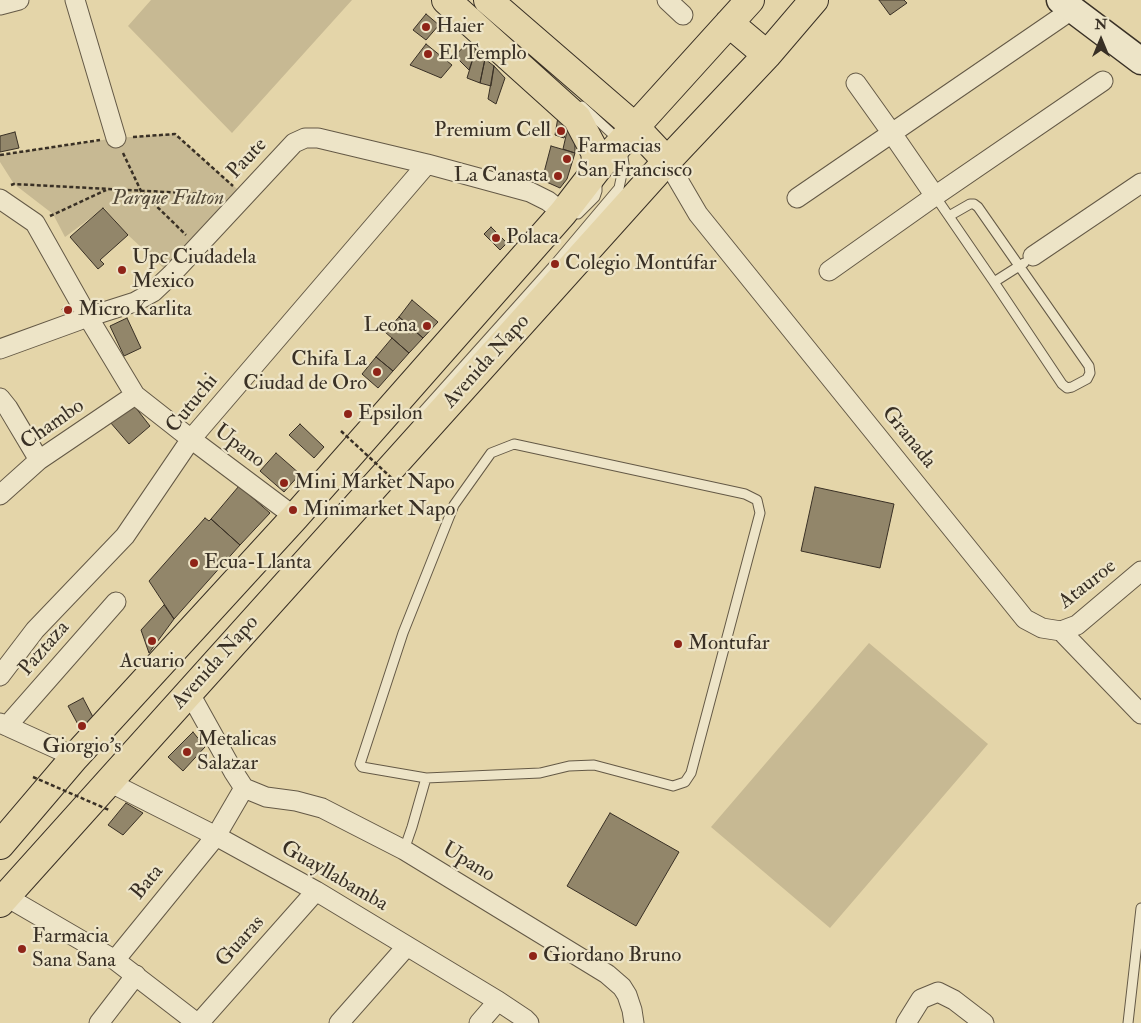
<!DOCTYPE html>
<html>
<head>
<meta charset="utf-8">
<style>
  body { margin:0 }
  #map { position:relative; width:1141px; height:1023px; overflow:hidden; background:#e4d5a9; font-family:"IM FELL Double Pica",serif }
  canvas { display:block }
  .north { position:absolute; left:1076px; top:15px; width:50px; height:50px; -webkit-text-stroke:4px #ede4c7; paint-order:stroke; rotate:0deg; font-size:14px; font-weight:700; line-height:20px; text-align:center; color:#393025 }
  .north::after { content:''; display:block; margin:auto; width:18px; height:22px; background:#393025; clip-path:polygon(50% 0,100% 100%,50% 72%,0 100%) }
</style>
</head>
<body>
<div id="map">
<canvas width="1141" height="1023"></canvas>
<div class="north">N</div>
</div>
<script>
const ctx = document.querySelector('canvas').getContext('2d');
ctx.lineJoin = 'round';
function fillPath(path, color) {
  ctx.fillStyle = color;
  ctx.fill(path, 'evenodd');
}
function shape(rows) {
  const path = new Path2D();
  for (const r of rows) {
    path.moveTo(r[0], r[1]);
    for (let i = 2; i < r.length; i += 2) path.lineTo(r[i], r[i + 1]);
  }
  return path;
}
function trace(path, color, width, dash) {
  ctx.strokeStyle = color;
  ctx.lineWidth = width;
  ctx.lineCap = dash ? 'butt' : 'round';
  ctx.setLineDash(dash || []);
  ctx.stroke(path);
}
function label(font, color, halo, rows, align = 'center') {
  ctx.font = font + ' "IM FELL Double Pica",serif';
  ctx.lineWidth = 4.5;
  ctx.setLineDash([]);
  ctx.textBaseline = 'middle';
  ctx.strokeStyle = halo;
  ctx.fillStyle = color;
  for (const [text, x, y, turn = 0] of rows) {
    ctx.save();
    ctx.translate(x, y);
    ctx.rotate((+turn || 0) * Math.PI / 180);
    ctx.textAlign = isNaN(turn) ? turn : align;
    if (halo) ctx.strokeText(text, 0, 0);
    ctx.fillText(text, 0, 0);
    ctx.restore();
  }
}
const green = shape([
  [151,0,352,0,232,133,128,26],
  [175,134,245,196,171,275,128,235,104,208,65,237,53,214,14,184,0,162,0,155,116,138],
  [869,643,988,744,830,928,711,827]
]);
const building = shape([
  [879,0,904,0,907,3,890,15,879,0],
  [426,14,439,25,426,40,413,30,426,14],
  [467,43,476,49,469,70,455,56,467,43],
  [426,44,452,65,441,78,410,65,426,44],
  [476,49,485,59,480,83,467,78,476,49],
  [485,59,494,66,491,86,480,83,485,59],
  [494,66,505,78,496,104,488,99,494,66],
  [558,117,568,127,564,138,555,135,558,117],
  [568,127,575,139,575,153,563,149,568,127],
  [15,132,19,148,0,152,0,136,15,132],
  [551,146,575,153,567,179,560,188,542,180,551,146],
  [103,208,128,235,100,260,104,264,98,269,70,237,103,208],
  [491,227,507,243,500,250,484,234,491,227],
  [412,300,438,322,423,338,399,317,412,300],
  [71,305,74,312,72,315,66,318,62,309,71,305],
  [399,317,423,338,409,353,385,332,399,317],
  [127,318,141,348,124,356,110,326,127,318],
  [392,338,409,353,393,371,376,357,392,338],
  [376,357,393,371,378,388,362,374,376,357],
  [132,403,150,426,129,444,110,422,132,403],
  [300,424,324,447,314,458,289,435,300,424],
  [276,453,300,474,284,492,260,471,276,453],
  [239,486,270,513,240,545,211,519,239,486],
  [815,487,894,504,880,568,801,551,815,487],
  [205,518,209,521,211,519,240,545,174,619,149,581,205,518],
  [164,605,174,619,149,653,141,630,164,605],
  [83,698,93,717,81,730,68,706,83,698],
  [193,732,205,747,183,771,168,757,193,732],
  [126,803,143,813,123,835,108,825,126,803],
  [610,813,679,852,636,926,567,886,610,813]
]);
const path = shape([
  [133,137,175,134,233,186],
  [123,153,141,191,186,235],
  [0,155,100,140],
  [11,185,14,184,223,195],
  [50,216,106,190]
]);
const lane = shape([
  [935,196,994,282,1024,263],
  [578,214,595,197,597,191,597,182],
  [949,216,970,204,974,204,978,207,1089,366,1090,373,1087,379,1072,387,1067,388,1062,384,994,282],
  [418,417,555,264,619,188,624,164,621,142,582,106],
  [514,444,745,494,757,500,760,513,691,773,685,782,673,786,594,765,569,766,540,773,426,778,362,767,360,764,403,633,454,505,491,453,514,444],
  [404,850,412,827,426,778],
  [1128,1023,1141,908]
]);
const street = shape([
  [75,0,116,138],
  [667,0,683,15],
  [0,5,19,0],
  [856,83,891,132,935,196],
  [667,161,698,214,1025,619,1042,628,1061,631,1141,714],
  [797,198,1073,9],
  [0,199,35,223,88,317,135,395,191,439,295,517],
  [1033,256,1141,183],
  [829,271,935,196,1103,81],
  [0,349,88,317,135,302,153,292,171,275,294,143,305,138,318,138,427,164,530,192,548,201,563,213],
  [0,398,8,408,39,460],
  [0,495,39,460,135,395],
  [1061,631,1077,625,1141,571],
  [0,676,35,630,125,536,191,439,427,164],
  [189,692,233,771,244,788],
  [0,723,75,757],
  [7,726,116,602],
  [109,782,216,836,316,891,498,1001,525,1019,529,1023],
  [244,788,266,797,296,801,322,808,404,850,607,974,622,987,627,995,632,1010,634,1023],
  [5,896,115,960,197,1023],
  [115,960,216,836,244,788],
  [99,1023,136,975],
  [199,1023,316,891],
  [339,1023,407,946],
  [479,1023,498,1001],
  [906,1023,921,999,938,992,954,1000,984,1023]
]);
const secondary = shape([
  [1060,0,1141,61]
]);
const primary = shape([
  [446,0,577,118,595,152,597,169],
  [488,0,635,127,667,161],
  [729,23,767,55],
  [0,845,75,757,295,517,563,213,597,169,750,0],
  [0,903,667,161,767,55,814,0]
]);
const pathBridge = shape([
  [341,431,397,483],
  [33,777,109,810]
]);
const markers = [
  [426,27,5,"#8f2418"],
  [428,54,5,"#8f2418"],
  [561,131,5,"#8f2418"],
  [567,159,5,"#8f2418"],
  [558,176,5,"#8f2418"],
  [496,238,5,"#8f2418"],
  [555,264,5,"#8f2418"],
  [122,270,5,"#8f2418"],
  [68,310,5,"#8f2418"],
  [427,326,5,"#8f2418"],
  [377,372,5,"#8f2418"],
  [348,414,5,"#8f2418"],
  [284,483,5,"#8f2418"],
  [293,510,5,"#8f2418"],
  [194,563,5,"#8f2418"],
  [152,641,5,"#8f2418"],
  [678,644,5,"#8f2418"],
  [82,726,5,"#8f2418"],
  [187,752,5,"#8f2418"],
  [22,949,5,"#8f2418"],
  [533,956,5,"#8f2418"]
];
const poiNames = [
  ["Haier",436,27],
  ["El Templo",438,54],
  ["Premium Cell",551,131,"right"],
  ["Farmacias",577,147],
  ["San Francisco",577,171],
  ["La Canasta",548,176,"right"],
  ["Polaca",506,238],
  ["Upc Ciudadela",132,258],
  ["Mexico",132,282],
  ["Colegio Montúfar",565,264],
  ["Micro Karlita",78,310],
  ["Leona",417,326,"right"],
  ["Chifa La",367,360,"right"],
  ["Ciudad de Oro",367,384,"right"],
  ["Epsilon",358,414],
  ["Mini Market Napo",294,483],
  ["Minimarket Napo",303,510],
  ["Ecua-Llanta",204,563],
  ["Montufar",688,644],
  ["Acuario",152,662,"center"],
  ["Metalicas",197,740],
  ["Salazar",197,764],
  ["Giorgio's",82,747,"center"],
  ["Farmacia",32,937],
  ["Sana Sana",32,961],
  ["Giordano Bruno",543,956]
];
const streetNames = [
  ["Paute",248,159,-47],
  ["Avenida Napo",487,362,-48],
  ["Cutuchi",193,404,-51],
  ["Chambo",53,425,-35],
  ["Granada",908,438,51],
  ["Upano",239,447,37],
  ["Atauroe",1088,585,-38],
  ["Paztaza",45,649,-49],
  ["Avenida Napo",216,663,-48],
  ["Upano",468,863,31],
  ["Guayllabamba",334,877,30],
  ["Bata",148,883,-51],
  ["Guaras",241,942,-48]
];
const parkNames = [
  ["Parque Fulton",168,199]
];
fillPath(green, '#c7b993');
fillPath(building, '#92866a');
trace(building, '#393025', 1);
trace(lane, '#645946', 11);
trace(street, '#645946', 21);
trace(secondary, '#393025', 29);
trace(primary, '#393025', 30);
trace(path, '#393025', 2.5, [4, 2.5]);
trace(lane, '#ede4c7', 9);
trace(street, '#ede4c7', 19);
trace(secondary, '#ede4c7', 26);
trace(primary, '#e4d5a9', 28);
trace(pathBridge, '#393025', 2.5, [4, 2.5]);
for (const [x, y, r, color] of markers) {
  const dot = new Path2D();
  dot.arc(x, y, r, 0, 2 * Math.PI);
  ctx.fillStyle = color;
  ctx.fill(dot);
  trace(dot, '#ede4c7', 2);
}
label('21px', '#393025', '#ede4c7', poiNames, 'left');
label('21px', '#393025', '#ede4c7', streetNames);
label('italic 21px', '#554b3b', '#ede4c7', parkNames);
</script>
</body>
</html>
